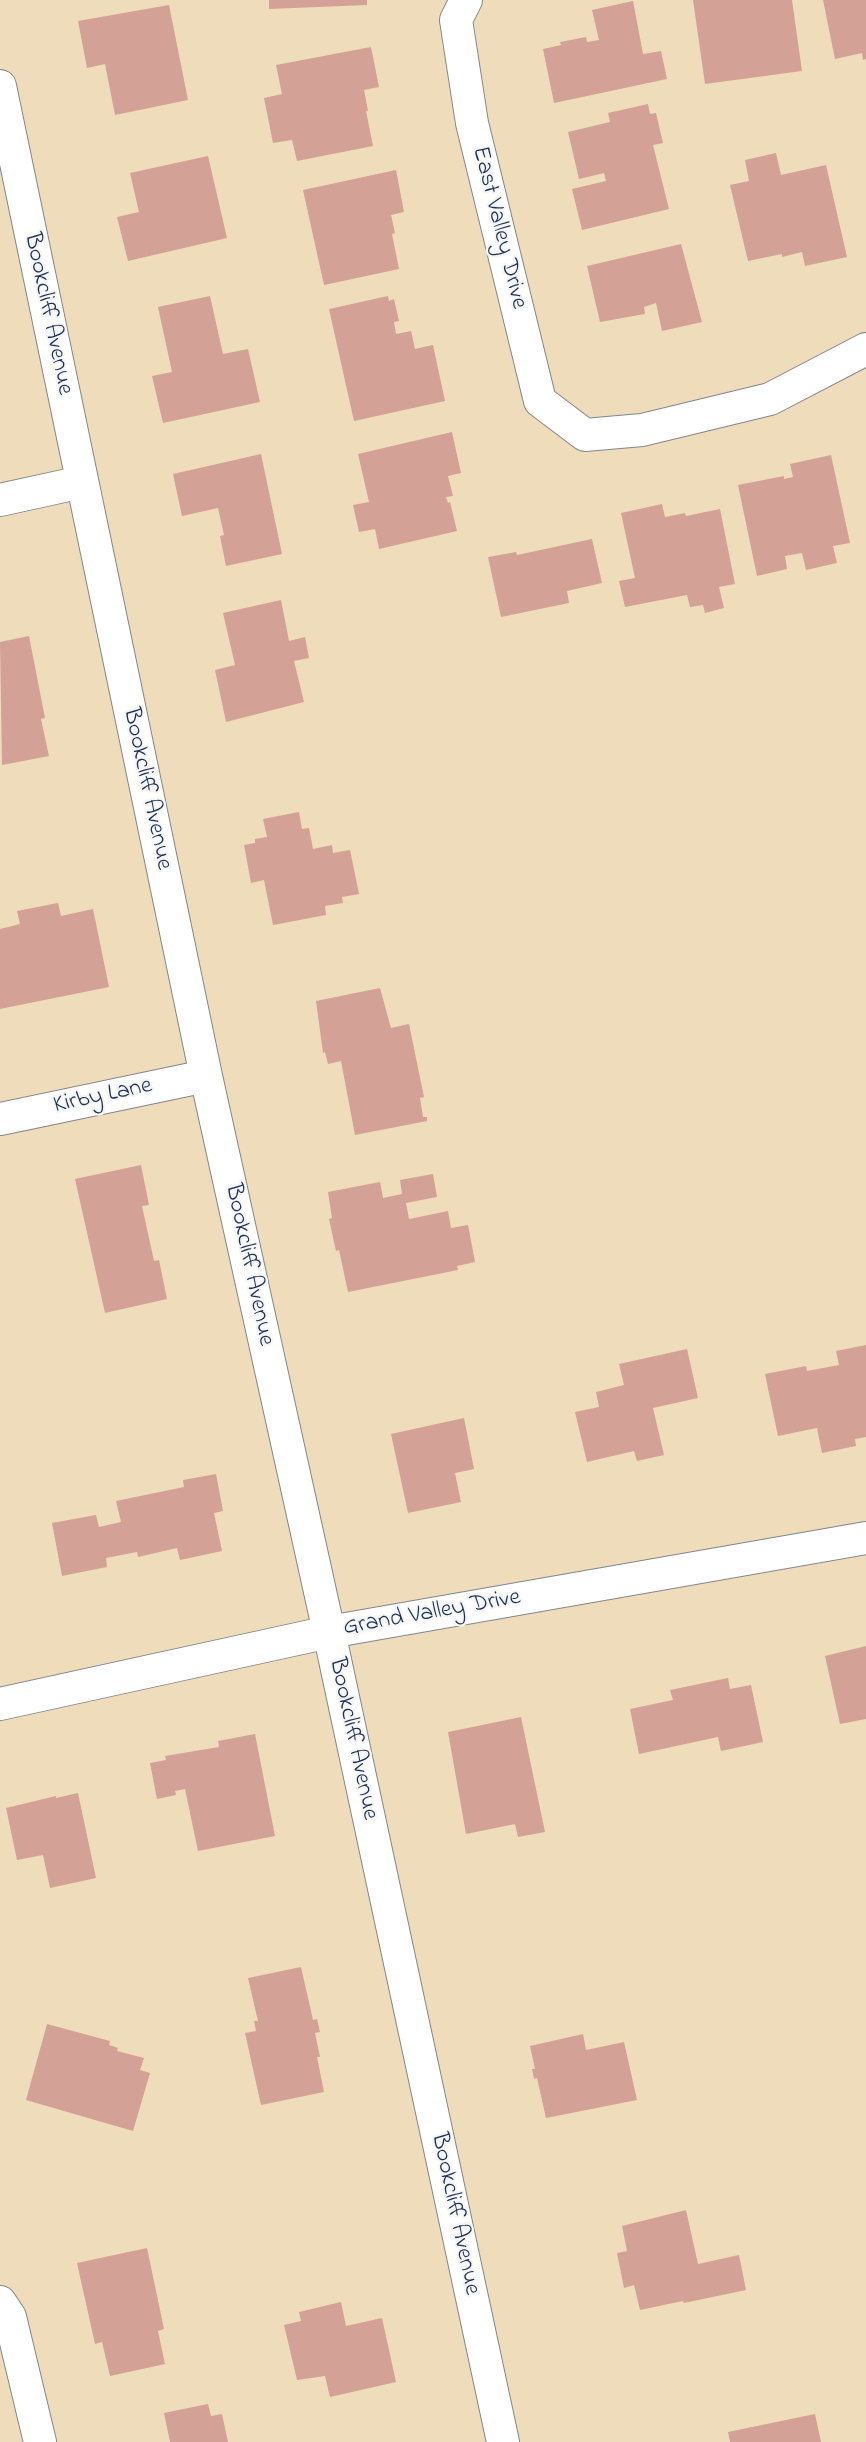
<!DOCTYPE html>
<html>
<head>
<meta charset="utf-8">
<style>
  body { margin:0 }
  canvas { display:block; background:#eedcba }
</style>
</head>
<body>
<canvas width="866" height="2442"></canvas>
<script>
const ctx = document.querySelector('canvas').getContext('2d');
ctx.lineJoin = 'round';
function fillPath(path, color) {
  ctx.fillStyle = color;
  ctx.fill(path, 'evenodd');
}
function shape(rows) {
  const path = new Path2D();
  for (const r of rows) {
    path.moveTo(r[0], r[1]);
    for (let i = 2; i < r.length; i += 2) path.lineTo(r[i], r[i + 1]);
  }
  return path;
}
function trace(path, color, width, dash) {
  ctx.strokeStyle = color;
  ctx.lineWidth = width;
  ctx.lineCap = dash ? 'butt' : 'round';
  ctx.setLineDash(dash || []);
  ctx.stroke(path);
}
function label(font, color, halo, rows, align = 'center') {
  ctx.font = font + ' "Indie Flower",sans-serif';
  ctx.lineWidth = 4.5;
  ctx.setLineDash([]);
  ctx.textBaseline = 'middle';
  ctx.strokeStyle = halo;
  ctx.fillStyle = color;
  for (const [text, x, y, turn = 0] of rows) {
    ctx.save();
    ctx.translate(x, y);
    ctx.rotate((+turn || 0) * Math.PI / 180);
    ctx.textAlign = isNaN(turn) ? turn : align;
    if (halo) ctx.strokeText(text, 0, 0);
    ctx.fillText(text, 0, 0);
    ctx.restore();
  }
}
const building = shape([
  [269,0,367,0,367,5,269,9],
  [693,0,792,0,802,71,705,84],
  [823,0,866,0,866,59,863,60,862,53,835,59],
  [633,1,643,54,661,51,667,79,554,103,543,49,561,45,560,42,586,37,587,42,599,40,592,10],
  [169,5,188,100,115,115,105,64,87,68,78,21],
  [371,47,379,87,364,90,368,111,366,111,373,146,297,161,292,140,273,143,264,98,282,94,276,65],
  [648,104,650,114,656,113,663,143,653,145,669,209,582,230,572,189,606,181,604,173,579,179,568,132,610,122,608,113],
  [776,153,781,175,826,165,847,257,805,266,802,252,782,257,782,254,748,261,730,185,749,181,745,160],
  [208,156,227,238,128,261,117,217,139,212,130,173],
  [396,170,404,212,391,215,395,233,392,234,399,269,324,285,303,190],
  [681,244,702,322,662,331,656,303,644,307,645,314,600,322,587,266],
  [210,296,223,354,248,349,260,402,163,423,152,376,172,372,158,307],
  [388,296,389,301,394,299,399,321,394,322,396,334,411,331,415,349,433,345,445,401,354,421,329,309],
  [452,432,461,473,448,476,453,496,446,497,448,503,450,502,457,531,379,549,375,529,359,532,353,505,369,502,358,454],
  [261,454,282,554,226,566,220,536,224,535,218,508,182,516,173,474],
  [831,455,850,543,833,546,837,563,806,570,802,553,785,556,787,569,757,576,738,485,784,476,784,479,793,477,790,464],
  [662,504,665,517,685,513,686,516,720,509,735,584,719,587,724,608,705,613,703,605,690,607,687,595,625,607,619,581,635,578,621,513],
  [592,539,602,583,567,591,569,603,501,617,488,557,516,552,517,555],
  [281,600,289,641,305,637,309,658,294,661,304,702,226,722,215,670,235,665,223,613],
  [29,636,45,718,41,719,49,756,2,765,0,642],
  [299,812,302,829,309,828,313,849,332,845,333,853,350,850,359,894,342,897,343,903,325,906,326,915,273,925,264,880,251,883,244,845,255,843,255,839,267,837,263,819],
  [58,903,61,916,93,909,109,987,0,1009,0,929,20,924,17,911],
  [380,988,391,1028,409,1024,424,1097,420,1098,423,1117,427,1117,427,1121,355,1135,341,1061,328,1064,325,1052,323,1053,316,1001],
  [141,1165,149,1205,142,1206,154,1261,159,1260,167,1299,105,1313,75,1179],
  [433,1174,437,1197,406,1203,409,1219,448,1211,451,1228,468,1225,475,1262,457,1266,458,1270,348,1292,339,1250,336,1251,329,1219,332,1218,328,1192,380,1182,383,1198,402,1194,400,1180],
  [866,1345,866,1437,855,1439,856,1446,822,1453,817,1428,778,1436,765,1374,806,1366,807,1371,839,1365,836,1351],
  [687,1349,698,1398,653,1408,664,1455,637,1461,634,1451,587,1462,575,1412,599,1407,596,1392,624,1385,619,1364],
  [464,1418,474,1469,455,1473,461,1502,408,1513,391,1434],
  [216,1474,223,1511,214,1513,222,1551,180,1560,177,1548,138,1557,137,1552,106,1558,107,1567,62,1576,52,1523,96,1515,99,1527,121,1522,116,1501,184,1487,183,1480],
  [866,1646,866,1719,840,1724,825,1656],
  [728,1678,730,1689,751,1685,763,1742,721,1751,718,1737,639,1754,630,1709,673,1700,670,1690],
  [521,1717,545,1832,518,1837,515,1824,466,1834,448,1732],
  [255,1734,275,1836,198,1851,185,1789,175,1791,176,1795,157,1799,150,1763,166,1760,165,1756,219,1747,218,1741],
  [78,1793,96,1878,50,1888,43,1855,17,1860,6,1808,56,1796,56,1798],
  [301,1967,313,2020,317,2019,320,2032,315,2033,320,2057,317,2057,324,2092,261,2105,245,2033,256,2031,254,2021,258,2021,248,1978],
  [47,2024,110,2041,109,2045,118,2048,117,2051,144,2058,140,2070,150,2073,133,2131,26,2100],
  [583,2034,586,2050,624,2042,637,2100,546,2118,537,2078,534,2079,532,2069,535,2069,530,2046],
  [686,2210,698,2264,739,2255,746,2290,684,2303,683,2301,640,2310,634,2285,624,2288,617,2253,627,2251,622,2226],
  [147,2248,164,2329,158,2331,165,2364,110,2376,102,2342,95,2344,77,2263],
  [341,2302,346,2326,382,2318,396,2382,330,2397,325,2376,297,2380,284,2325,301,2321,299,2312],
  [208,2404,211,2416,222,2414,228,2442,170,2442,164,2413],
  [815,2414,821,2442,730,2442,728,2432]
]);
const minor = shape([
  [466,0,456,20,472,123,540,401,585,435,642,430,770,399,866,349],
  [0,86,206,1076,329,1632,503,2442],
  [0,500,82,482],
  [0,1119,206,1076],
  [0,1704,329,1632,866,1538],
  [0,2302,10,2317,40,2442]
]);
const streetNames = [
  ["East Valley Drive",498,228,76],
  ["Bookcliff Avenue",47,314,78],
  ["Bookcliff Avenue",146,789,78],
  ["Kirby Lane",103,1097,-12],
  ["Bookcliff Avenue",248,1265,78],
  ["Grand Valley Drive",432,1614,-10],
  ["Bookcliff Avenue",352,1739,78],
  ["Bookcliff Avenue",454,2214,78]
];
fillPath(building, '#d4a197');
trace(minor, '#84868c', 34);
trace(minor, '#fff', 32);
label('24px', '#1b2f5e', '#f6f6f2', streetNames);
</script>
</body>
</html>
